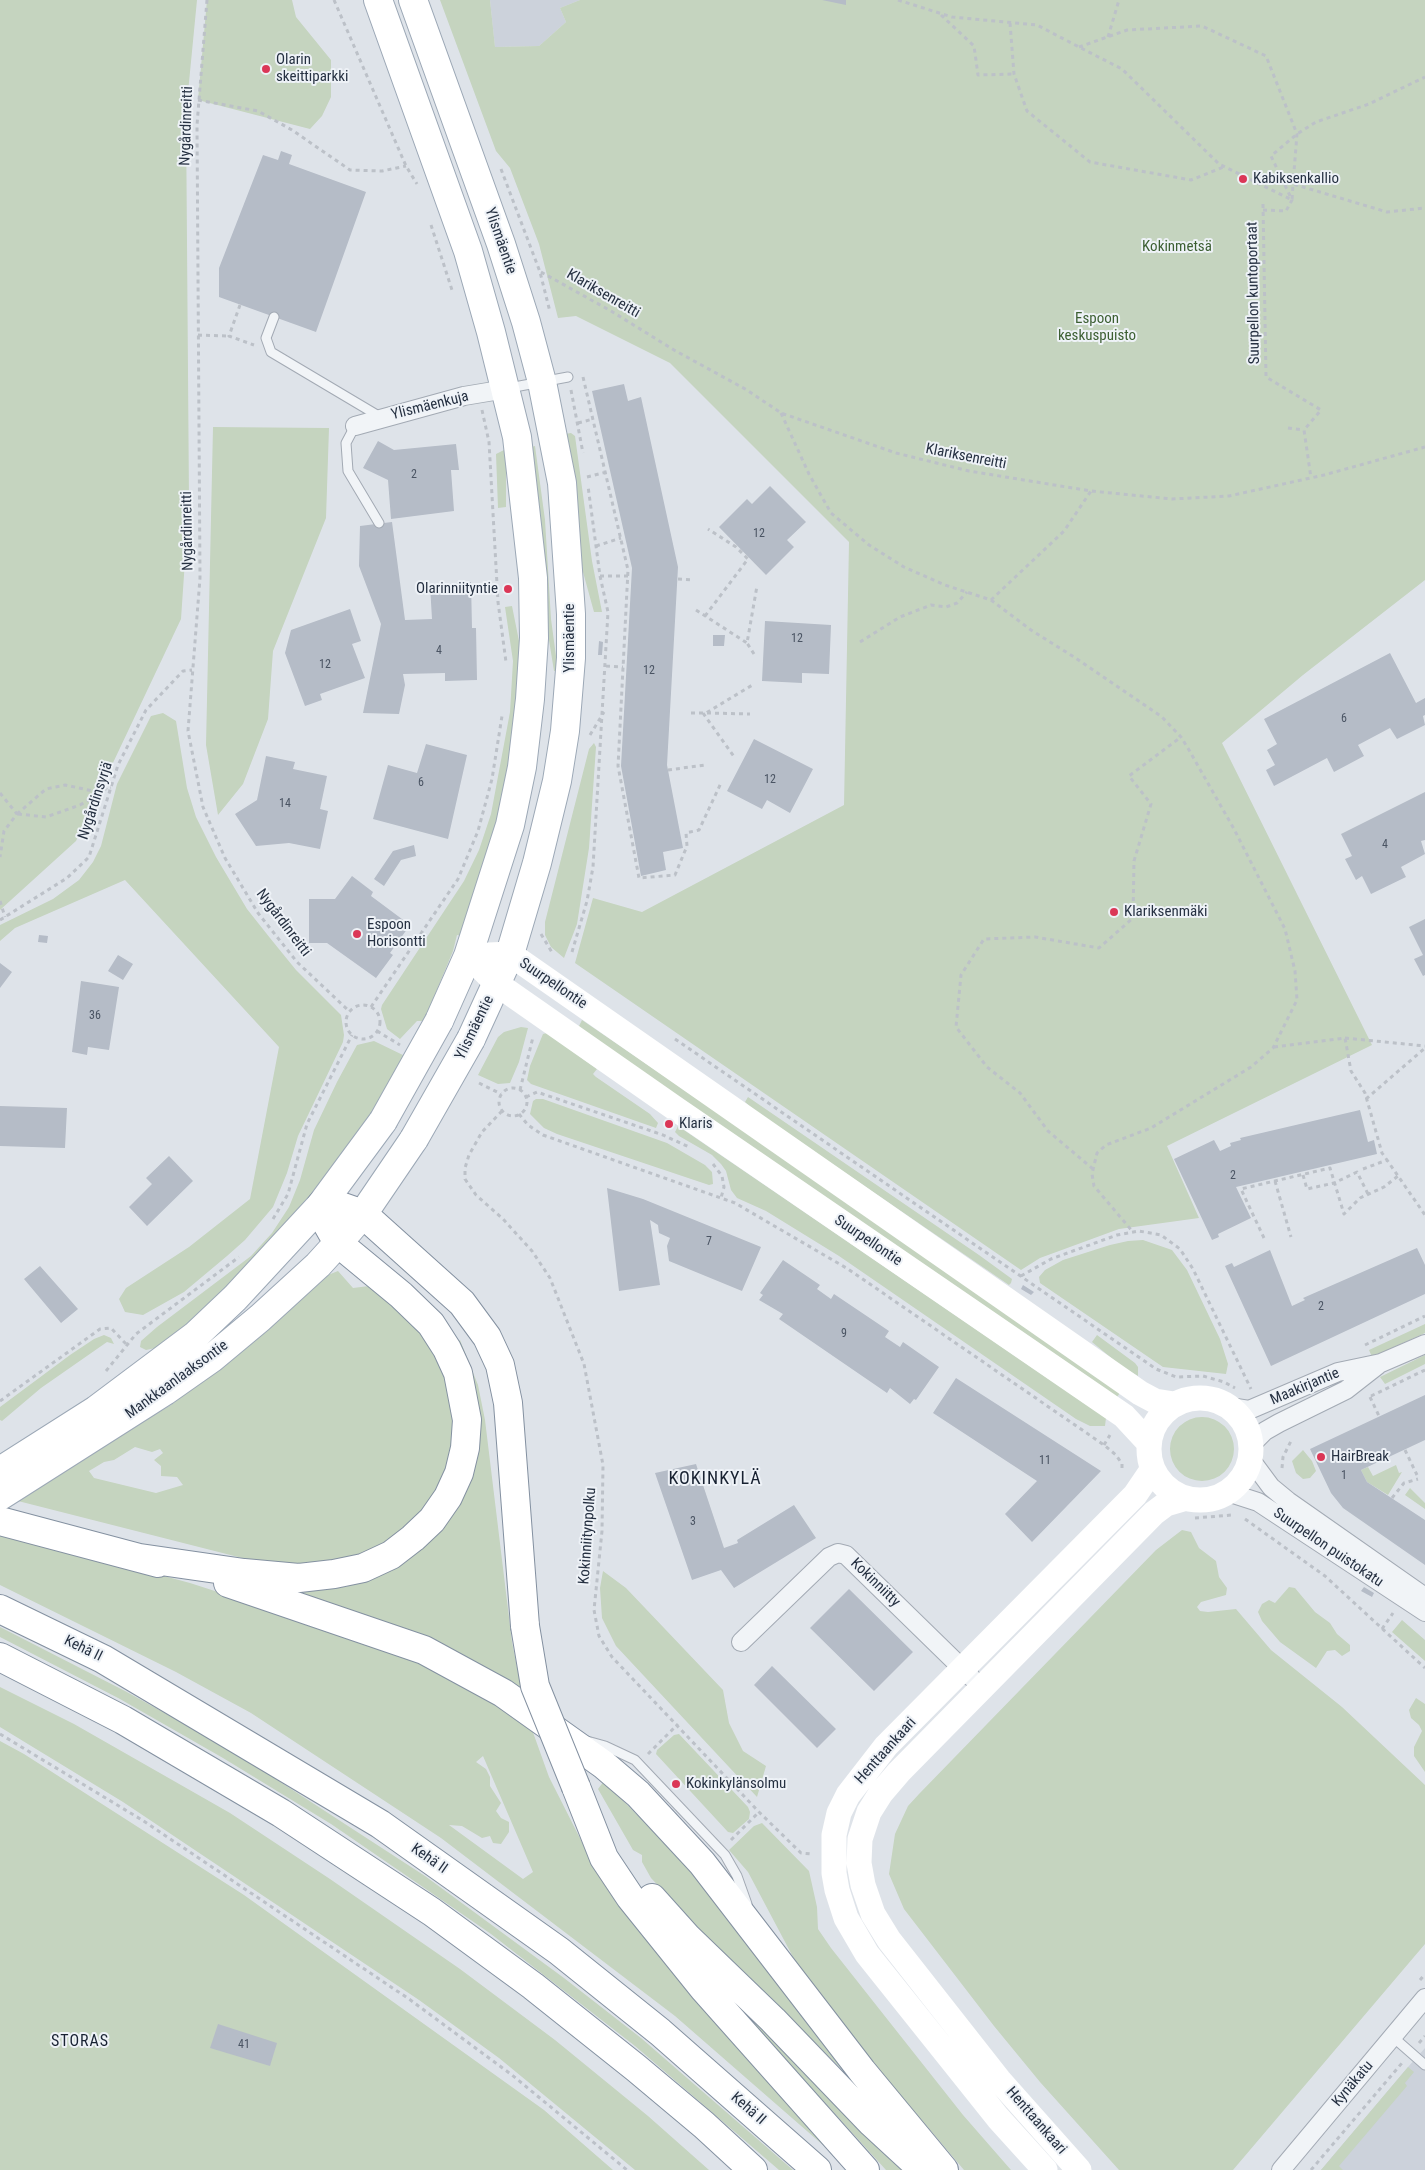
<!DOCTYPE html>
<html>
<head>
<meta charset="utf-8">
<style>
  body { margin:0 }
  canvas { display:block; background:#dee3e9 }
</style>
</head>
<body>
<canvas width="1425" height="2170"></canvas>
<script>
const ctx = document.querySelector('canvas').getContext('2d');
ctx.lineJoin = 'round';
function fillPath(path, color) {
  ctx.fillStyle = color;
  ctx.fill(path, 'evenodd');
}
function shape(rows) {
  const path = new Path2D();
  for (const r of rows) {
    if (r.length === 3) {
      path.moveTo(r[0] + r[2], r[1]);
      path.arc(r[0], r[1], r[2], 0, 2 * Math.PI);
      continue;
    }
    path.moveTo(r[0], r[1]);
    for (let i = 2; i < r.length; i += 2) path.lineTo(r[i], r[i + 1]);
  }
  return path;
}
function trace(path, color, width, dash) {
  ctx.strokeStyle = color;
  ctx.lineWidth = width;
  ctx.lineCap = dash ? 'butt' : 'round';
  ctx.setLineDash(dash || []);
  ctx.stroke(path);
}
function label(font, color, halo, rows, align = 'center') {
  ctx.font = font + ' "Roboto Condensed",sans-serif';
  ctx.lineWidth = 4;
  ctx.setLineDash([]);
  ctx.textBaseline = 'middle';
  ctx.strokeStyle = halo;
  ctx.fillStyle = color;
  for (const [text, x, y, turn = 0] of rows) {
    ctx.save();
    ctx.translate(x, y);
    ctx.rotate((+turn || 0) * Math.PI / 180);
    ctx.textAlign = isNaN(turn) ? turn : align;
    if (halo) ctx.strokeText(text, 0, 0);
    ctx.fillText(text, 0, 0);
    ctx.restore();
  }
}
const built = shape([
  [490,0,580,0,560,8,566,22,539,46,495,47],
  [1425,2048,1425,2170,1321,2170,1408,2067]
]);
const green = shape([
  [0,0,197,0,186,113,189,502,181,619,76,841,0,910],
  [207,0,292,0,296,17,331,60,331,97,322,116,310,129,198,100],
  [440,0,490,0,495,47,539,46,566,22,560,8,580,0,1425,0,1425,580,1303,675,1222,743,1372,1045,1167,1146,1199,1218,1119,1229,1040,1258,1021,1270,575,963,593,898,642,912,844,805,849,542,670,363,576,316,558,318,539,244,510,168,496,151],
  [213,427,329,428,326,518,273,651,268,719,243,784,218,815,206,745],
  [571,433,575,436,592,561,602,612,594,612,583,572,565,434],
  [535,446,545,520,551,619,558,671,554,671,548,634,541,519,531,447],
  [506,449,506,507,498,508,496,454],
  [512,606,520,646,520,663,513,741,504,795,489,850,462,936,457,935,453,951,424,1021,417,1021,400,1039,387,1029,381,1009,382,1005,464,881,479,850,491,814,510,712,513,661,505,607],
  [163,713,176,721,187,788,196,817,216,857,247,909,270,938,296,970,341,1015,344,1035,343,1042,298,1136,287,1173,273,1207,245,1240,227,1256,184,1292,143,1315,125,1312,119,1299,126,1288,189,1247,250,1199,279,1047,125,880,15,928,0,941,0,925,53,899,79,880,93,862,101,846,117,784,151,716],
  [594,743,596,747,589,848,577,924,564,958,551,947,545,935,545,922,589,749],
  [582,1020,806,1173,1122,1390,1117,1397,581,1031,579,1026],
  [521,1027,528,1028,519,1062,510,1083,498,1084,478,1075,498,1037,504,1032],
  [547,1033,597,1069,593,1074,596,1077,650,1114,658,1123,656,1128,531,1084,527,1080,530,1066,543,1034],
  [374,1041,405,1056,363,1127,320,1187,244,1271,165,1346,146,1350,140,1347,141,1341,157,1327,251,1256,272,1233,289,1207,300,1180,314,1130,337,1082,357,1045],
  [748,1097,979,1255,1012,1279,1011,1283,1009,1285,755,1111,745,1102],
  [536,1099,543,1099,667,1143,705,1165,712,1172,713,1184,709,1185,557,1134,544,1128,530,1114,533,1101],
  [678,1126,1106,1418,1105,1426,1090,1426,1076,1419,839,1256,766,1211,737,1198,731,1190,726,1171,721,1164,712,1155,679,1136,675,1132],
  [1143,1240,1172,1250,1187,1270,1220,1339,1228,1364,1226,1374,1163,1367,1040,1283,1039,1277,1045,1270,1063,1260,1110,1245,1128,1241],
  [338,1271,353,1288,369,1286,415,1322,446,1370,455,1416,449,1466,425,1511,382,1547,356,1558,294,1566,254,1561,18,1501,78,1461,171,1405,247,1347,323,1277],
  [135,1447,152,1452,160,1449,163,1453,154,1460,161,1466,161,1476,177,1477,183,1485,156,1493,94,1478,89,1471,104,1462,114,1460],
  [1425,1324,1425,1333,1372,1357,1369,1350],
  [104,1335,111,1338,114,1344,107,1342,41,1388,2,1421,0,1420,0,1407,70,1355,94,1339],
  [1097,1335,1135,1363,1138,1367,1138,1376,1121,1366,1092,1342],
  [460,1340,478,1385,485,1420,512,1642,522,1693,396,1627,304,1594,305,1588,345,1587,376,1577,404,1563,428,1544,450,1518,456,1343],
  [1425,1355,1425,1364,1385,1384,1380,1377],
  [1202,1449,32],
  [1303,1450,1312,1461,1316,1471,1310,1478,1303,1479,1296,1473,1292,1461],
  [1396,1465,1399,1473,1402,1472,1388,1495,1367,1482,1361,1470,1368,1467,1373,1476],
  [1410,1488,1425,1503,1425,1509,1405,1495],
  [1182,1530,1191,1532,1199,1548,1216,1561,1219,1577,1227,1588,1226,1595,1201,1602,1197,1607,1200,1611,1208,1612,1236,1609,1271,1650,1342,1707,1425,1785,1425,1944,1233,2170,1119,2170,1040,2082,994,2026,904,1909,889,1874,895,1834,908,1806,919,1794,1156,1550],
  [0,1532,190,1583,379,1644,455,1678,530,1724,549,1777,591,1860,831,2152,675,2016,441,1838,251,1713,176,1672,0,1585],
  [483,1756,533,1872,523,1879,449,1825,462,1826,482,1838,490,1836,493,1843,501,1844,509,1832,509,1822,501,1818,496,1811,501,1803,490,1786,490,1777,486,1769,476,1762],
  [603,1571,626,1588,723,1690,729,1723,743,1751,766,1766,757,1797,616,1646,602,1618,600,1588],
  [1289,1587,1295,1588,1315,1612,1330,1623,1337,1634,1350,1645,1350,1651,1342,1656,1335,1650,1327,1651,1316,1668,1280,1642,1262,1621,1258,1612,1262,1604,1269,1600,1275,1603],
  [1402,1620,1425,1640,1425,1661,1392,1632],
  [0,1627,125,1691,228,1748,425,1876,564,1978,641,2038,793,2170,779,2170,635,2046,491,1934,420,1885,331,1824,223,1758,120,1699,0,1637],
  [0,1687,74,1724,230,1813,330,1879,460,1969,555,2040,648,2116,709,2170,635,2170,499,2058,419,2000,123,1802,0,1727],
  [1416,1698,1425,1704,1425,1772,1414,1756,1414,1747,1422,1731,1419,1725,1411,1718,1409,1710],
  [679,1734,748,1807,750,1812,749,1819,733,1833,728,1832,656,1754,657,1750,674,1735],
  [0,1741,24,1754,244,1895,544,2110,613,2170,0,2170],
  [604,1781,686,1865,861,2088,710,1940,651,1878,642,1862,642,1855,633,1850,598,1789],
  [762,1823,809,1871,817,1907,818,1929,831,1948,963,2115,1011,2170,964,2170,870,2059,815,1989,793,1957,748,1872,729,1850,754,1826],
  [728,1996,910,2170,886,2170],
  [1408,2067,1414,2072,1405,2083,1407,2086,1339,2166,1343,2170,1321,2170]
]);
const building = shape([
  [822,0,846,0,846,5],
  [281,151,292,155,289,164,366,192,316,332,219,297,219,268,263,155,278,160],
  [624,384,628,401,641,397,678,567,667,765,683,848,663,852,666,870,641,876,621,766,632,568,592,391],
  [378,441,394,450,456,444,459,470,451,470,454,511,391,519,388,480,363,468],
  [770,486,806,522,787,540,794,547,766,575,719,527,747,499,752,504],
  [392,522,405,620,432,619,430,585,471,582,472,628,476,628,477,680,445,681,445,673,403,674,405,685,399,714,363,713,381,624,359,566,360,526],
  [350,609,361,641,352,644,365,678,320,694,322,700,305,706,285,653,291,630],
  [765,621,831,625,829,674,802,673,802,683,762,681],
  [713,635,725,635,724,646,713,646],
  [599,641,603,642,602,655,598,655],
  [1390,653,1416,703,1425,698,1425,715,1423,716,1425,725,1397,739,1390,728,1358,745,1364,756,1334,772,1327,758,1274,786,1266,770,1275,765,1267,750,1277,744,1264,719],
  [754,739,813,769,790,813,767,800,762,809,727,791],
  [426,744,467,755,448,839,373,819,388,765,417,773],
  [266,756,295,762,293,769,327,776,320,809,328,811,320,849,289,843,256,846,235,814,257,800],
  [1425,792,1425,840,1421,841,1425,854,1401,867,1406,877,1371,894,1362,876,1356,880,1345,859,1352,856,1341,834],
  [414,845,416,856,401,860,384,886,374,879,393,851],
  [352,876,373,892,371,896,410,925,390,953,393,955,376,978,327,943,309,943,309,899,335,899],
  [1425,919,1425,975,1423,976,1414,959,1423,955,1409,927],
  [39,935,48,936,47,943,38,942],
  [118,955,133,964,123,980,108,971],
  [0,963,12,972,0,988],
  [81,981,119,987,109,1050,88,1047,87,1055,72,1052],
  [0,1106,67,1108,65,1148,0,1146],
  [1360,1110,1368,1142,1374,1140,1377,1154,1236,1187,1251,1218,1218,1234,1219,1237,1212,1240,1174,1159,1214,1140,1220,1151,1231,1146,1230,1143,1241,1140,1240,1138],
  [169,1156,193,1181,147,1226,129,1207,152,1184,146,1178],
  [607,1188,643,1199,761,1247,742,1291,669,1261,667,1246,670,1238,659,1233,658,1225,650,1220,660,1285,619,1291],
  [1417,1248,1425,1265,1425,1294,1271,1366,1225,1266,1232,1263,1234,1267,1270,1250,1292,1306,1305,1300,1303,1298],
  [783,1260,820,1285,817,1289,831,1299,834,1294,889,1331,885,1337,900,1347,903,1342,939,1367,916,1400,914,1399,910,1404,890,1388,887,1393,779,1319,783,1314,759,1300,763,1295,760,1293],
  [40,1266,78,1309,61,1323,24,1279],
  [1023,1285,1034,1292,1031,1295,1021,1289],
  [956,1378,1101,1471,1032,1542,1005,1514,1037,1481,933,1413],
  [1425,1395,1425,1440,1361,1470,1367,1482,1425,1520,1425,1565,1343,1508,1331,1493,1310,1449],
  [696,1464,724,1548,738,1543,737,1540,794,1505,816,1538,734,1588,721,1570,692,1580,655,1473],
  [1364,1587,1374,1593,1372,1597,1361,1591],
  [849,1589,913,1652,874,1691,810,1628],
  [772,1666,836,1729,817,1748,754,1685],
  [218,2024,277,2043,270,2066,210,2048]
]);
const path = shape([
  [207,0,197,125,200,578,188,731,203,807,225,858,258,913,297,962,349,1011],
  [334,0,406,166,417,184],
  [898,0,952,17,1037,25,1079,47,1122,69,1219,164,1292,200,1293,184,1387,212,1425,208],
  [941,15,974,46,978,75,1014,74],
  [1010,23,1014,74,1027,111,1090,162,1191,180,1226,166],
  [1108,37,1119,0],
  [1079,47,1127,30,1202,26,1266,56,1297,134,1293,184],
  [198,100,258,111,292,130,350,170,382,171,406,166],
  [501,169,540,272,550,312],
  [1263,204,1266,377,1321,410,1304,430,1311,478],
  [1263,210,1286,211,1292,200,1271,156,1297,134,1316,122,1369,104,1425,77],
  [431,225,452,290],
  [541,272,611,311,674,350,747,390,781,413,896,453,969,471,1091,491,1172,499,1229,496,1324,475,1425,447],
  [240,305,229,336,254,345],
  [198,335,229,336],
  [583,377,628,570,618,766,639,878,675,875,687,846,686,833,699,830,721,783],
  [571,390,583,453],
  [482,410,489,442,498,602,506,662],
  [781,413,809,474,831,513,869,545,904,567,945,585,991,600,1031,630,1074,657,1162,717,1181,737,1189,750,1234,829,1285,929,1295,971,1297,1000,1273,1048,1251,1067,1151,1128,1106,1145,1097,1153,1092,1174,1094,1186,1133,1232],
  [578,423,593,419],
  [1288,428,1304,430],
  [587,477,606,472],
  [596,546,621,538],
  [600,576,632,576],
  [678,579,694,580],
  [991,600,1064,531,1091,491],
  [696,610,747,643],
  [705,616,748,559,736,547,708,529],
  [860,642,900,617,931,605,946,607,957,603,967,592],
  [754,654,747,643,757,586],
  [606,666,623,667],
  [691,713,706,713,754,684],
  [703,713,735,758],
  [707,713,750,714],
  [590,735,604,712],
  [668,770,705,765],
  [0,793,17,814,4,831,0,857],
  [17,814,46,789,65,785,93,791,111,788],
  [18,814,46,817,80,805,108,789],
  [0,901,5,917],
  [0,920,67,878,89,857,118,765,146,710,183,671,192,670],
  [541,934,553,954],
  [572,952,587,901,593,867,608,612,600,576,588,486],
  [363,1022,17],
  [371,1007,458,879,478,831,492,779,502,716],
  [377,1031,400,1045],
  [1345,1038,1425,1046],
  [675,1039,1156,1369,1176,1377,1203,1376,1224,1382,1235,1388],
  [1274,1047,1345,1038,1351,1071,1365,1093,1382,1153,1387,1160],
  [479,1083,501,1094],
  [513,1102,14],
  [520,1090,533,1037],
  [526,1097,537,1092,663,1135,689,1147],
  [1366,1099,1425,1048],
  [502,1111,482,1132,469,1155,465,1168,465,1179,476,1195,503,1219,532,1251,550,1278,584,1364,603,1465,602,1531,594,1610,599,1636,612,1657,759,1812,801,1853,812,1854],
  [519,1114,528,1125,543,1135,735,1203,848,1269,1104,1445,1116,1455,1122,1464,1122,1472],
  [713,1164,722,1176,724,1187,721,1198],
  [1093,1169,1048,1131,1020,1093,987,1067,956,1027,961,975,984,939,1035,937,1099,948,1133,918,1134,861,1151,804,1129,776,1181,737],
  [1363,1169,1387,1160,1425,1215],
  [1303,1175,1307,1189,1334,1183,1357,1172,1368,1194],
  [1275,1181,1291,1237],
  [273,1219,288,1194,307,1124,352,1035],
  [1264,1238,1241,1189,1330,1168,1344,1214,1360,1198,1384,1187,1398,1176],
  [1021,1276,1051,1259,1117,1235,1139,1231,1161,1235,1180,1249,1193,1269,1251,1389],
  [1365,1345,1425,1316],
  [106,1371,136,1334,239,1257],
  [1371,1396,1425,1370],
  [1370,1397,1379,1416],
  [0,1401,100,1329,111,1328,127,1345],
  [1104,1445,1110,1435],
  [1405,1450,1417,1475],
  [1282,1468,1283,1457,1292,1439],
  [1392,1498,1404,1483,1418,1479],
  [1195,1518,1232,1515],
  [1245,1519,1325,1576,1425,1668],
  [1382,1629,1393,1613],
  [0,1734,142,1820,409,1999,512,2075,627,2170],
  [648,1754,678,1724],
  [731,1840,759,1812],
  [1420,1980,1425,1974],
  [1419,2043,1425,2036],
  [1311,2170,1402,2063]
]);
const service = shape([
  [274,317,266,338,271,352,382,418],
  [509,388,568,377],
  [355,426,346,443,348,471,379,523],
  [587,1741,605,1746,635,1760,725,1855,737,1876,747,1904],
  [1393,2037,1425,2065]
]);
const minor = shape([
  [355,426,464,396,506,389],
  [1230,1407,1249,1410,1338,1372,1381,1363,1425,1344],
  [1252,1444,1265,1431,1279,1423,1346,1390,1378,1365],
  [1251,1460,1271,1487,1288,1501,1425,1597],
  [1227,1492,1258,1502,1425,1612],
  [741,1642,829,1557,838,1553,846,1555,971,1677],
  [1281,2170,1425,1998]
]);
const secondary = shape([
  [468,956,510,954,1140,1393,1155,1401,1174,1404],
  [483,970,497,984,676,1109,1124,1416,1149,1443],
  [1200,1449,51],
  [1045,2170,998,2118,867,1954,846,1918,837,1890,834,1873,834,1835,839,1813,848,1795,886,1746,1135,1495,1152,1470],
  [1079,2170,999,2080,889,1940,873,1914,863,1885,859,1863,860,1839,869,1812,881,1793,899,1772,1154,1513,1166,1504,1183,1499]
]);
const primary = shape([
  [378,0,468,251,491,332,517,437,533,578,534,638,530,699,522,767,510,825,468,956,439,1021],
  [413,0,501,244,526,322,542,382,562,483,571,614,571,658,565,731,557,781,537,863,510,954,471,1039],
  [0,1471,96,1410,196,1335,235,1298,321,1205,383,1121],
  [0,1496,165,1391,212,1358,260,1318,318,1265,338,1243,363,1214,414,1139]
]);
const trunk = shape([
  [0,1521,158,1563],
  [140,1558,244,1573,299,1578,334,1574,363,1568,391,1555,413,1538,432,1520,448,1497,459,1473,465,1448,467,1420,458,1373,447,1349,431,1324,401,1295,338,1243,326,1222,321,1205,340,1206,363,1214,462,1303,487,1337,500,1365,508,1403,525,1626],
  [228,1583,424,1650,503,1693,604,1765,638,1794,702,1863,862,2071,944,2170],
  [0,1609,103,1659,380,1824,559,1951,660,2032,817,2170],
  [0,1657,123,1720,281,1813,432,1912,533,1986,636,2068,704,2125,753,2170],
  [576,1787,604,1858,630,1897,704,1989,865,2170],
  [652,1898,687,1937,773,2020,872,2123,923,2170]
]);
const primaryBridge = shape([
  [383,1121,439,1021],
  [414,1139,471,1039]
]);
const trunkBridge = shape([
  [525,1626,535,1686,576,1787]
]);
const markers = [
  [266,69,5,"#db3757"],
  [1243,179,5,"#db3757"],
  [508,589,5,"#db3757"],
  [1114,912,5,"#db3757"],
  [357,934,5,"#db3757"],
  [669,1124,5,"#db3757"],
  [1321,1457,5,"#db3757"],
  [676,1784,5,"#db3757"]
];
const numberNames = [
  ["2",414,475],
  ["12",759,534],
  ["12",797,639],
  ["4",439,651],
  ["12",325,665],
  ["12",649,671],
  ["6",1344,719],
  ["12",770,780],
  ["6",421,783],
  ["14",285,804],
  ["4",1385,845],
  ["36",95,1016],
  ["2",1233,1176],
  ["7",709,1242],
  ["2",1321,1307],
  ["9",844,1334],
  ["11",1045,1461],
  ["1",1344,1476],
  ["3",693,1522],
  ["41",244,2045]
];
const poiNames = [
  ["Olarin",276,60],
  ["skeittiparkki",276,77],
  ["Kabiksenkallio",1253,179],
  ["Olarinniityntie",498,589,"right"],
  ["Klariksenmäki",1124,912],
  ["Espoon",367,925],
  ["Horisontti",367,942],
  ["Klaris",679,1124],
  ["HairBreak",1331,1457],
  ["Kokinkylänsolmu",686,1784]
];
const streetNames = [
  ["Nygårdinreitti",187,126,-88],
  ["Ylismäentie",500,241,71],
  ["Suurpellon kuntoportaat",1254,293,-91],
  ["Klariksenreitti",603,294,30],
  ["Ylismäenkuja",430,406,-14],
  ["Klariksenreitti",966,457,11],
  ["Nygårdinreitti",188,531,-91],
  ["Ylismäentie",570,638,-90],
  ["Nygårdinsyrjä",96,801,-72],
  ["Nygårdinreitti",283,923,53],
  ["Suurpellontie",553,984,34],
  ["Ylismäentie",475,1028,-64],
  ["Suurpellontie",868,1241,34],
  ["Mankkaanlaaksontie",177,1380,-36],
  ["Maakirjantie",1305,1387,-23],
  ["Kokinniitynpolku",588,1536,-86],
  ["Suurpellon puistokatu",1328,1548,34],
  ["Kokinniitty",875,1583,44],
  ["Kehä II",83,1649,26],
  ["Henttaankaari",886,1751,-48],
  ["Kehä II",429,1859,35],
  ["Kynäkatu",1353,2084,-50],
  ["Kehä II",748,2109,41],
  ["Henttaankaari",1036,2121,49]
];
const parkNames = [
  ["Kokinmetsä",1177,247],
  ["Espoon",1097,319],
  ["keskuspuisto",1097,336]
];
const neighbourhoodNames = [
  ["STORAS",80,2042]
];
const quarterNames = [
  ["KOKINKYLÄ",715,1479]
];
fillPath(built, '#ccd2db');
fillPath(green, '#c5d4bf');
fillPath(building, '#b5bcc7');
trace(service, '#a3aab4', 11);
trace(minor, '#a3aab4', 20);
trace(primary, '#9ca8b6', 30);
trace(trunk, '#8491a1', 30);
trace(path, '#bcc1c8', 3, [4, 4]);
trace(service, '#f1f4f7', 9);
trace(minor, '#f1f4f7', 18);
trace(secondary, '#fff', 25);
trace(primary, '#fff', 28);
trace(trunk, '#fff', 28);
trace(primaryBridge, '#9ca8b6', 30, []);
trace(trunkBridge, '#8491a1', 30, []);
trace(primaryBridge, '#fff', 28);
trace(trunkBridge, '#fff', 28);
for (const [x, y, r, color] of markers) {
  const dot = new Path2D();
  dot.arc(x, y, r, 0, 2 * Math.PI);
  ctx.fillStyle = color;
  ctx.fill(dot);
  trace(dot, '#eef2f7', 2);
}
label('12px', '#4a5463', null, numberNames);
label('15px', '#263142', '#eef2f7', poiNames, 'left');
label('15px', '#263142', '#eef2f7', streetNames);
label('15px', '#3c5f32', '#eef2f7', parkNames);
ctx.letterSpacing = '1px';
label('16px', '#182232', '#eef2f7', neighbourhoodNames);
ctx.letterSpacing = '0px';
ctx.letterSpacing = '1px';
label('18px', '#182232', '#eef2f7', quarterNames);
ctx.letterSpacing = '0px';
</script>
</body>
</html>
